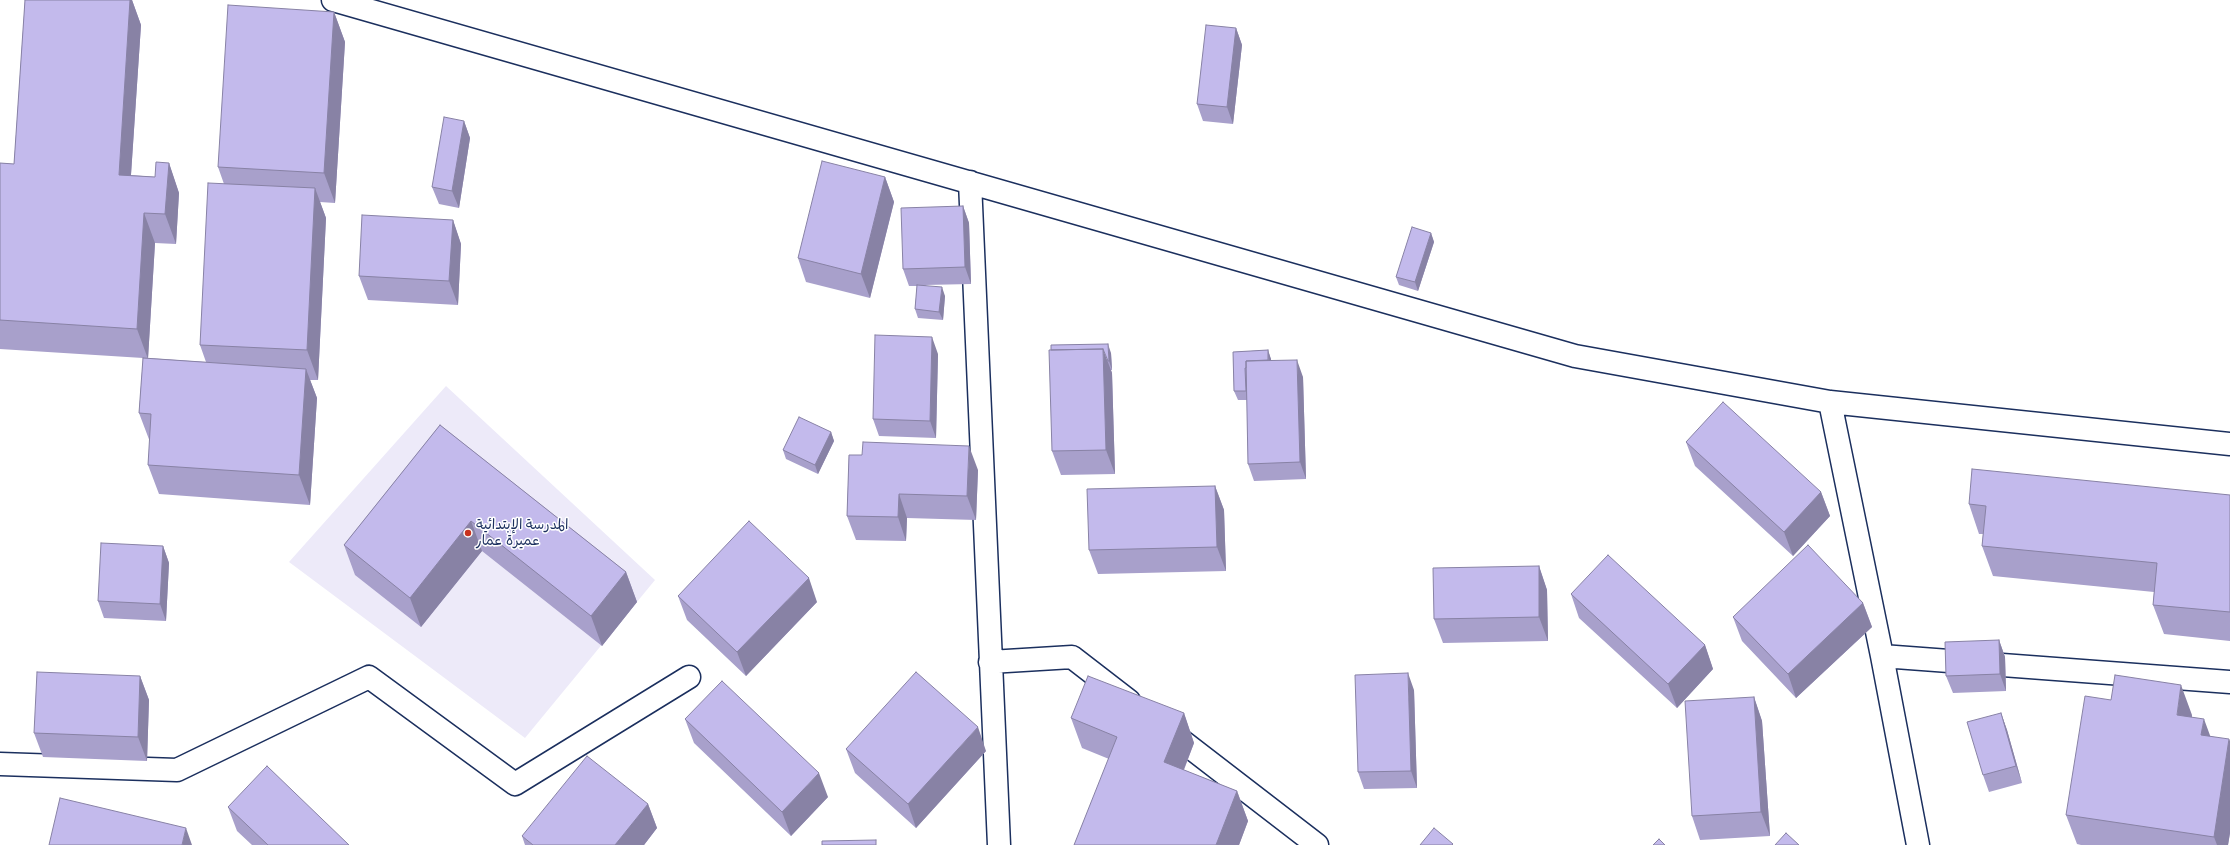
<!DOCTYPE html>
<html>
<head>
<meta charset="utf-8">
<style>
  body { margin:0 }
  canvas { display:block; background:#fff }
</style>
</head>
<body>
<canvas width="2230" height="845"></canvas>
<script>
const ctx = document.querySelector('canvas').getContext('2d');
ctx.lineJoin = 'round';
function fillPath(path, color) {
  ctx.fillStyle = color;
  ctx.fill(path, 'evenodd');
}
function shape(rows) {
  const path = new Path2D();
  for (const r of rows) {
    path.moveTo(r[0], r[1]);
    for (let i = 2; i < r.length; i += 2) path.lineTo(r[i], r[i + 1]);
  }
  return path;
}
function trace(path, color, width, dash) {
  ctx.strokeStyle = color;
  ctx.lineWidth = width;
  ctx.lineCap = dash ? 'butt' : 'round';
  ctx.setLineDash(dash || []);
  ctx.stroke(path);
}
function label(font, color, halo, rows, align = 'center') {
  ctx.font = font + ' Caveat,"Playpen Sans Arabic",sans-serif';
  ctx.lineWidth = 3;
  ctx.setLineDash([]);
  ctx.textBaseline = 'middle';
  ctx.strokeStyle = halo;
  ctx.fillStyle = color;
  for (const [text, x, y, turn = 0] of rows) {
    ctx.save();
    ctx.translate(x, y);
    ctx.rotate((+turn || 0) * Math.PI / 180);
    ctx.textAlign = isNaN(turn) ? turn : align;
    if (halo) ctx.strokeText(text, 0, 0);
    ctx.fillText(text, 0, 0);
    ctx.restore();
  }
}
const built = shape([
  [446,386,655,580,525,738,289,562]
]);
const street = shape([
  [333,0,1575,356,1830,402,2230,444],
  [970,182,999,845],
  [1830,402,1882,656,1918,845],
  [1882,656,2230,682],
  [990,662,1072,657,1129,701],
  [1169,731,1317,845],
  [0,764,177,770,369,677,515,784,689,677]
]);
const wall = shape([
  [25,0,132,0,141,25,131,175,155,177,169,163,179,193,176,244,155,243,148,358,206,362,200,345,224,184,218,167,334,12,345,42,335,203,320,202,326,218,318,380,310,380,317,398,310,505,159,494,148,465,150,442,139,413,143,358,0,349,0,163,14,164],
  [1236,28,1242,45,1233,124,1203,121,1197,104],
  [464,121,470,138,459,208,439,204,432,187],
  [885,177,894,202,870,298,806,282,798,258],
  [963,206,969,223,971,284,925,285,945,296,943,320,918,318,915,309,917,286,909,286,903,269],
  [453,220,461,244,458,305,368,300,359,276],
  [1431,233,1434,242,1418,291,1399,285,1396,277],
  [1268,350,1271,360,1303,377,1306,479,1254,481,1248,464,1247,400,1238,400,1234,391,1233,352],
  [1111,353,1112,370,1111,370,1112,373,1115,474,1061,475,1052,451],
  [938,354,936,438,879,436,873,419],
  [440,425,626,572,637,602,602,646,482,551,421,627,355,575,344,545],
  [831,432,834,441,818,474,786,459,783,450],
  [1686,442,1821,492,1830,516,1793,556,1695,466],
  [849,455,978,470,976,520,907,518,906,541,856,540,847,516],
  [1215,486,1224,510,1226,571,1098,574,1089,550],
  [2230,495,2230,641,2164,634,2153,605,2154,592,1993,576,1982,546,1983,534,1979,534,1969,504],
  [163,546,169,563,166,621,104,618,98,601],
  [1539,566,1547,590,1548,641,1443,643,1434,619],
  [1571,594,1705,645,1713,669,1677,708,1579,618],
  [678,596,817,602,746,676,687,620],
  [1863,603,1872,627,1796,698,1742,641,1733,617],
  [1999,640,2005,657,2006,691,1953,693,1946,676],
  [140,676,149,700,147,761,43,757,34,733],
  [1414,690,1417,788,1364,789,1358,772],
  [1754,697,1762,721,1770,836,1700,840,1692,816],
  [1184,713,1194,743,1184,770,1237,791,1248,821,1239,845,1074,845,1109,759,1082,748,1071,718],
  [2001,713,2007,730,2022,783,1989,792,1983,775],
  [2192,715,2192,717,2210,736,2230,741,2230,833,2228,845,2081,845,2077,844,2066,815],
  [685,719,828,797,791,836,694,743],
  [846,749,986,751,916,828,855,773],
  [648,804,657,828,644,845,525,845,522,836],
  [228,807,349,845,252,845,237,831]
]);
const shadedWall = shape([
  [130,0,132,0,141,25,129,204,119,175],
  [334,12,345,42,335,203,324,173],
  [1236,28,1242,45,1233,124,1227,107],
  [464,121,470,138,459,208,452,191],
  [169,163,179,193,176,244,165,214],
  [885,177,894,202,870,298,861,274],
  [315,188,326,218,318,380,307,350],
  [963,206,969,223,971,284,965,267],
  [144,213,155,243,148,359,137,329],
  [453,220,461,244,458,305,449,281],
  [1431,233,1434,242,1418,291,1415,282],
  [942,287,945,296,943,320,939,312],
  [932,337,938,354,936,438,930,421],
  [1108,344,1111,353,1112,370,1109,361],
  [1103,349,1112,373,1115,474,1106,450],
  [1268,350,1271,359,1272,376,1269,367],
  [1297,360,1303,377,1306,479,1300,462],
  [306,369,317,398,310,505,299,475],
  [831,432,834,441,818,474,815,465],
  [969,446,978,470,976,520,967,496],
  [1215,486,1224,510,1226,571,1217,547],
  [1821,492,1830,516,1793,556,1784,532],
  [899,494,907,518,906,541,898,517],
  [471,521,482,551,421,627,410,598],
  [163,546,169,563,166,621,160,604],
  [1539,566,1547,590,1548,641,1539,617],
  [626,572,637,602,602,646,591,616],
  [809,578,817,602,746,676,737,652],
  [1863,603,1872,627,1796,698,1788,674],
  [1999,640,2005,657,2006,691,2000,674],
  [1705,645,1713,669,1677,708,1668,684],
  [1408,673,1414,690,1417,788,1411,771],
  [140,676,149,700,147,761,138,737],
  [2181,685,2192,715,2188,745,2177,715],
  [1754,697,1762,721,1770,836,1761,812],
  [1184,713,1194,743,1175,792,1164,762],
  [2001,713,2007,730,2022,783,2016,766],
  [2204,719,2215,749,2201,735],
  [978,727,986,751,916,828,908,804],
  [2229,739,2230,741,2230,833,2228,845,2217,845,2214,837],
  [819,773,828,797,791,836,782,812],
  [1237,791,1248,821,1239,845,1216,845],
  [648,804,657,828,644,845,615,845],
  [186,828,192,845,182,845]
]);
const building = shape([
  [25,0,130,0,119,175,155,177,156,162,169,163,165,214,144,213,137,329,0,320,0,163,14,164,25,0],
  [228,5,334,12,324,173,218,167,228,5],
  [1206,25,1236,28,1227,107,1197,104,1206,25],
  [444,117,464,121,452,191,432,187,444,117],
  [822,161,885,177,861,274,798,258,822,161],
  [208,183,315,188,307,350,200,345,208,183],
  [963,206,965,267,903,269,901,208,963,206],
  [362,215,453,220,449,281,359,276,362,215],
  [1412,227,1431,233,1415,282,1396,277,1412,227],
  [917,285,942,287,939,312,915,309,917,285],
  [875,335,932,337,930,421,873,419,875,335],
  [1108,344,1109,361,1108,361,1103,349,1051,350,1051,345,1108,344],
  [1103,349,1106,450,1052,451,1049,350,1103,349],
  [1268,350,1268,360,1246,361,1246,368,1245,368,1246,391,1234,391,1233,352,1268,350],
  [143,358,306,369,299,475,148,465,151,414,139,413,143,358],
  [1297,360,1300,462,1248,464,1246,361,1297,360],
  [1723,402,1821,492,1784,532,1686,442,1723,402],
  [799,417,831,432,815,465,783,450,799,417],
  [440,425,626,572,591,616,471,521,410,598,344,545,440,425],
  [863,442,969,446,967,496,899,494,898,517,847,516,849,455,862,455,863,442],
  [1972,469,2230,495,2230,612,2153,605,2157,563,1982,546,1986,506,1969,504,1972,469],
  [1215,486,1217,547,1089,550,1087,489,1215,486],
  [749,521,809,578,737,652,678,596,749,521],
  [101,543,163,546,160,604,98,601,101,543],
  [1808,545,1863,603,1788,674,1733,617,1808,545],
  [1608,555,1705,645,1668,684,1571,594,1608,555],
  [1539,566,1539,617,1434,619,1433,568,1539,566],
  [1999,640,2000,674,1946,676,1945,642,1999,640],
  [37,672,140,676,138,737,34,733,37,672],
  [916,672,978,727,908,804,846,749,916,672],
  [1408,673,1411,771,1358,772,1355,675,1408,673],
  [2115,675,2181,685,2177,715,2204,719,2201,735,2229,739,2214,837,2066,815,2085,696,2111,700,2115,675],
  [1088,676,1184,713,1164,762,1237,791,1216,845,1074,845,1117,737,1071,718,1088,676],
  [722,681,819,773,782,812,685,719,722,681],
  [1754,697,1761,812,1692,816,1685,701,1754,697],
  [2001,713,2016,766,1983,775,1967,722,2001,713],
  [587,756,648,804,615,845,533,845,522,836,587,756],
  [267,766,349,845,268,845,228,807,267,766],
  [60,798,186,828,182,845,49,845,60,798],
  [1434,828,1453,844,1452,845,1420,845,1434,828],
  [1786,833,1799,845,1775,845,1786,833],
  [1659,839,1665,845,1653,845,1659,839],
  [876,840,876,845,822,845,822,841,876,840]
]);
const markers = [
  [468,533,4,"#c8321e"]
];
const poiNames = [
  ["المدرسة الإبتدائية",476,525],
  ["عميرة عمار",476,541]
];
fillPath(built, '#edeaf9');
trace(street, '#1b2f5e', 25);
trace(street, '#fff', 22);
fillPath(wall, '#a8a0cb');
fillPath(shadedWall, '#8882a5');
fillPath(building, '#c3baec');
trace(building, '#8882a5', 1);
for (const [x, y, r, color] of markers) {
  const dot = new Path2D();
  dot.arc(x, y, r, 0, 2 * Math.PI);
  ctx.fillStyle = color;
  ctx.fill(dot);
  trace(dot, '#fff', 1.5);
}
label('14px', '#1b2f5e', '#fff', poiNames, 'left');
</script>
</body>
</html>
